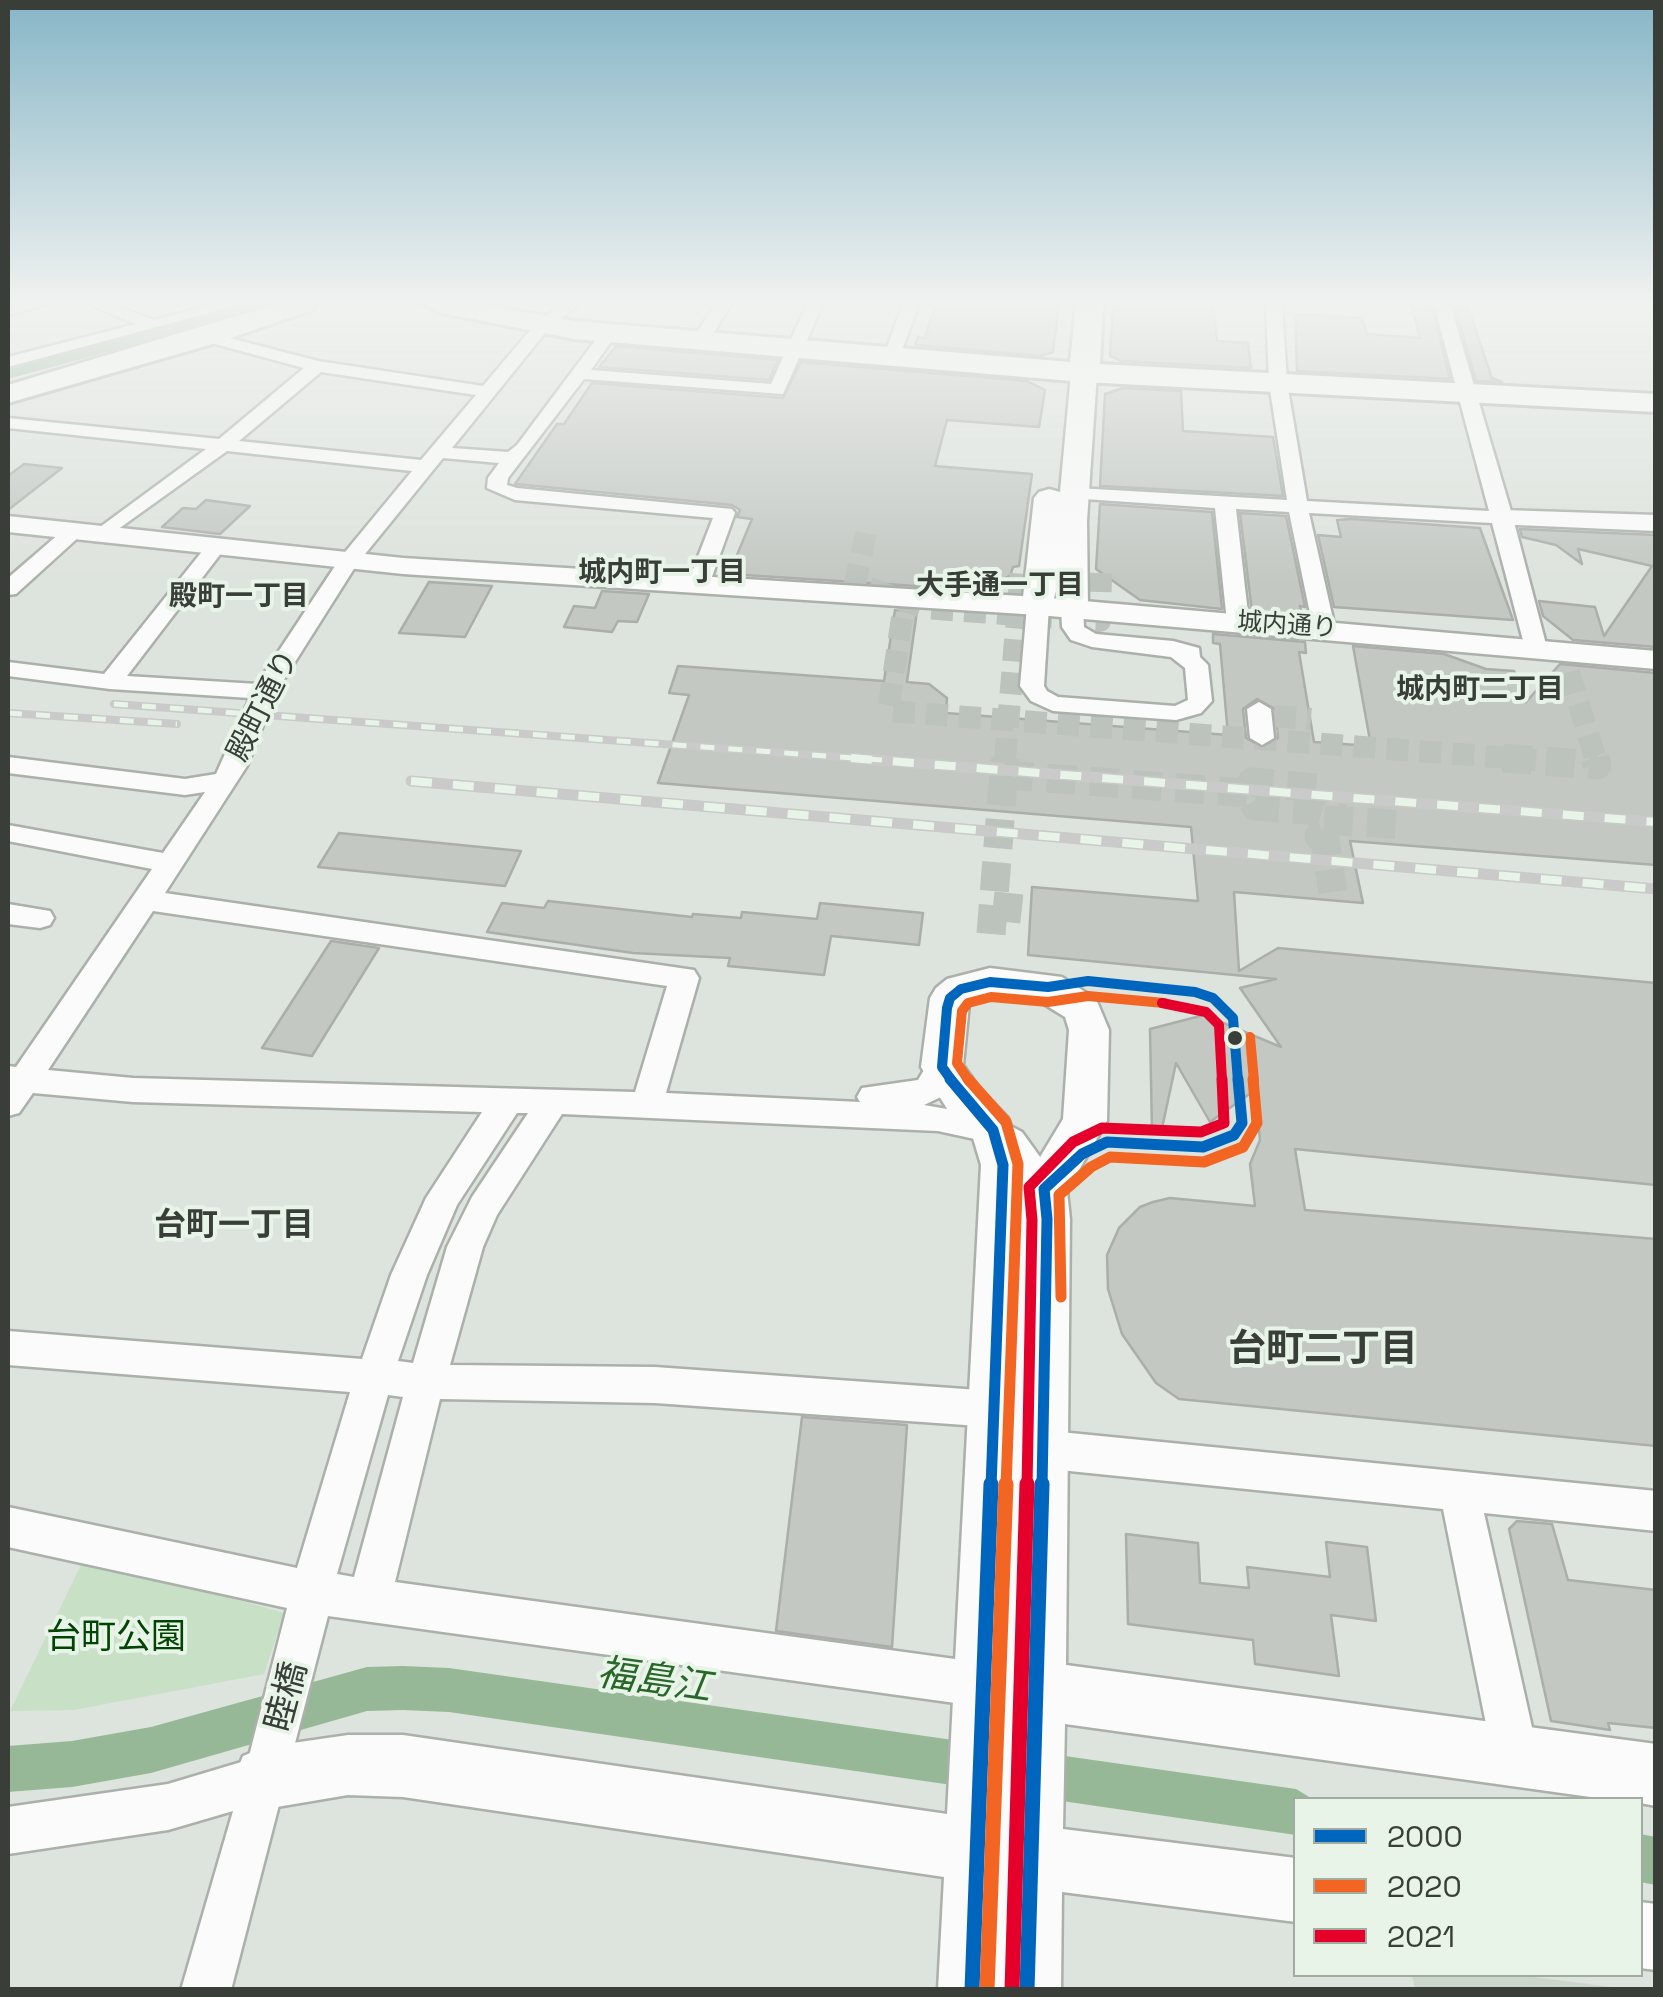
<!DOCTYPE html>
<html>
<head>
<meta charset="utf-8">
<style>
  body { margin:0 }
  #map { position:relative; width:1663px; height:1997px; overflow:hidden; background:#dde3dd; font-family:"Space Grotesk",sans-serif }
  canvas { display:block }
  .frame { position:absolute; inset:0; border:10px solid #393e39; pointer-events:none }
  .legend { position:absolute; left:1293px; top:1797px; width:350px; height:180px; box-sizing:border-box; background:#e8f4e7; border:2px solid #a2aba1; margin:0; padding:12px 18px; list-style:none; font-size:30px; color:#393e39 }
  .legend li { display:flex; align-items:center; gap:20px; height:50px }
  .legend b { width:50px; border:2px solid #a2aba1 }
</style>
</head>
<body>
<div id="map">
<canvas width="1663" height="1997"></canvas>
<div class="frame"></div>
<ul class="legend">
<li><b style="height:12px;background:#0065bd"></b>2000</li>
<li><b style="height:12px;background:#f26522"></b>2020</li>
<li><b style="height:12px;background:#e4002b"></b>2021</li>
</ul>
</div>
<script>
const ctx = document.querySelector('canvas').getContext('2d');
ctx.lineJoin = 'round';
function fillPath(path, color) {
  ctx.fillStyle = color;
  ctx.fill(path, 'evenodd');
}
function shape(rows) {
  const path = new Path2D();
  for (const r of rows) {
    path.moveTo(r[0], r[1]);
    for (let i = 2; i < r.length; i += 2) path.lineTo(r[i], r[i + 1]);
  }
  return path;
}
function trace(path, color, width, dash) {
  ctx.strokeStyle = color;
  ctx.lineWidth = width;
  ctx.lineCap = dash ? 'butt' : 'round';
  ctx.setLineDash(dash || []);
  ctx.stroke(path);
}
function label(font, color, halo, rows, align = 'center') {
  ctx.font = font + ' "Space Grotesk","Noto Sans JP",sans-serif';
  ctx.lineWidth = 8;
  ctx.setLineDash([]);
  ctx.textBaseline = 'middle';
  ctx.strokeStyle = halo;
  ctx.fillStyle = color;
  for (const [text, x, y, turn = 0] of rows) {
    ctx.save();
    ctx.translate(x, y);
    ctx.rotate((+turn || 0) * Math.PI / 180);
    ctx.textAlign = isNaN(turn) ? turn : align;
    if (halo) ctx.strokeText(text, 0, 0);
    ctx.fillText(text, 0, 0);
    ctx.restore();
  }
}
const built = shape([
  [1412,1975,1518,1975,1627,1989,1415,1989]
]);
const green = shape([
  [81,1565,203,1590,284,1613,264,1674,74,1710,10,1711]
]);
const canal = shape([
  [403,1666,449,1668,1296,1789,1314,1800,1296,1800,1296,1835,449,1712,403,1710,367,1711,151,1773,72,1787,8,1792,8,1746,72,1741,151,1727,367,1667,403,1666],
  [1640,1834,1656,1837,1656,1885,1640,1882,1640,1834]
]);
const river = shape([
  [225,304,266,304,262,310,8,379,8,362,225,304]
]);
const building = shape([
  [935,304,1059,304,1053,352,1040,356,915,345,918,337,925,338,935,304],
  [1113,304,1213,304,1217,341,1248,343,1251,368,1122,361,1110,356,1113,304],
  [1411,304,1431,304,1450,379,1297,371,1295,314,1362,318,1367,334,1420,338,1411,304],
  [1454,304,1467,304,1492,378,1502,382,1476,381,1454,304],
  [616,346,778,360,769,380,599,367,616,346],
  [801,362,1027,381,1045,390,1039,427,947,420,935,466,1032,474,1019,566,1013,567,1010,576,978,590,729,574,752,519,737,517,740,510,732,505,515,484,557,424,564,424,592,383,783,398,801,362],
  [1123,388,1181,391,1183,431,1273,437,1283,496,1100,486,1105,394,1123,388],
  [24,464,62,468,8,510,8,476,24,464],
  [206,500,250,506,220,534,162,527,183,508,196,509,206,500],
  [1100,504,1212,512,1222,609,1140,600,1096,569,1100,504],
  [1240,513,1286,516,1305,607,1300,606,1302,616,1252,612,1240,513],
  [1352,519,1480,528,1513,620,1334,607,1318,535,1341,537,1337,520,1352,519],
  [1520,529,1656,535,1656,647,1573,640,1543,616,1539,601,1595,607,1604,636,1652,566,1578,549,1582,564,1556,545,1522,537,1520,529],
  [429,582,492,586,465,637,399,633,429,582],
  [602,591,649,594,637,622,618,621,612,632,564,627,574,606,595,608,602,591],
  [895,610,917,611,907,682,929,684,947,698,946,713,1228,735,1220,644,1213,643,1213,634,1305,642,1306,653,1299,652,1314,742,1371,746,1353,646,1444,654,1486,669,1514,671,1526,702,1560,664,1656,673,1656,865,1350,841,1363,903,1234,892,1239,971,1278,948,1656,983,1656,1185,1295,1149,1305,1210,1656,1239,1656,1446,1179,1399,1156,1383,1122,1334,1108,1289,1107,1255,1119,1228,1140,1207,1153,1202,1170,1198,1255,1206,1250,1164,1260,1140,1255,1090,1210,1122,1176,1063,1161,1133,1152,1132,1150,1029,1204,1015,1281,1047,1240,988,1276,979,1028,955,1032,887,1198,901,1191,827,658,783,689,695,669,693,678,666,884,681,895,610],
  [1257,699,1275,709,1278,738,1264,748,1246,738,1243,709,1257,699],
  [339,833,521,851,505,886,318,867,339,833],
  [548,901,692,917,693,914,741,918,742,912,817,919,820,903,923,913,919,945,831,936,824,975,728,966,730,958,633,953,487,932,502,903,544,908,548,901],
  [331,941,379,948,312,1056,262,1048,331,941],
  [802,1417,907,1425,892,1647,776,1631,802,1417],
  [1517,1521,1552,1524,1568,1580,1656,1590,1656,1728,1608,1723,1610,1730,1551,1721,1509,1529,1517,1521],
  [1126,1534,1198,1543,1200,1583,1249,1588,1247,1567,1330,1577,1326,1542,1367,1547,1376,1621,1331,1615,1339,1676,1255,1664,1253,1640,1128,1624,1126,1534]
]);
const streetTunnelFar1 = shape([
  [866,533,855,583,924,608,1100,621,1101,573],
  [902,618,888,711,1536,760],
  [1569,672,1596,760],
  [1274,716,1311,719],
  [1005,760,1021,569]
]);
const streetTunnel = shape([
  [1503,758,1597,765,1595,758],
  [1004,775,1248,793],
  [1316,788,1252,782,1248,793,1255,806,1320,811,1342,819],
  [1324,820,1407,825],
  [1324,833,1319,836,1325,840,1333,892],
  [993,906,1031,910],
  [991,934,1005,758]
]);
const street = shape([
  [17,304,49,304,8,315,8,305,17,304],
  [88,304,110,304,154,320,217,304,242,304,8,367,8,357,136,324,88,304],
  [562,304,579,304,549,328,452,448,508,452,517,445,603,330,609,328,617,333,591,370,771,384,807,304,823,304,783,394,584,379,508,478,507,485,517,488,732,509,735,513,709,585,698,591,687,585,713,518,515,500,487,488,488,478,499,463,443,458,357,564,276,692,247,766,165,893,694,970,699,978,666,1093,860,1102,857,1097,862,1088,918,1080,931,1058,942,1055,953,1058,958,1067,945,1095,924,1105,993,1117,1022,1132,1056,1179,1061,1189,1056,1199,1044,1203,1032,1199,998,1150,984,1141,938,1131,562,1114,497,1215,483,1247,450,1365,655,1367,993,1391,1007,1396,1012,1409,1007,1422,993,1427,655,1403,440,1399,395,1582,984,1663,1000,1669,1006,1685,1000,1701,984,1707,328,1616,231,1990,181,1990,233,1811,168,1830,8,1854,8,1807,168,1784,248,1760,287,1608,8,1547,8,1507,297,1568,350,1392,8,1365,8,1331,362,1359,391,1275,426,1198,482,1112,133,1102,33,1093,19,1113,8,1116,8,1066,16,1067,152,869,8,841,8,825,163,853,205,792,185,795,8,773,8,757,185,779,216,774,250,698,110,689,8,676,8,662,104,674,208,544,215,542,225,548,127,676,257,684,341,557,412,471,227,451,103,540,96,538,96,530,206,449,8,428,8,418,219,439,304,368,200,340,198,337,206,332,318,361,483,386,537,322,562,304],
  [321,372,476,395,421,460,239,441,321,372],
  [153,911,667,986,635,1092,133,1078,48,1070,153,911],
  [517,1113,528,1113,472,1197,447,1247,413,1363,398,1361,427,1275,457,1205,517,1113],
  [388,1395,403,1397,354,1577,337,1574,388,1395],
  [715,304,731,304,706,345,694,345,692,341,715,304],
  [903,304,919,304,899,358,885,362,883,358,903,304],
  [1266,304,1282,304,1287,383,1307,501,1489,511,1434,304,1450,304,1513,518,1547,648,1544,653,1536,655,1525,648,1492,523,1309,513,1335,628,1324,635,1313,628,1289,512,1236,509,1249,622,1238,629,1227,622,1215,508,1070,498,1067,494,1077,488,1287,500,1269,383,1266,304],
  [74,525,81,527,81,535,16,594,8,595,8,578,67,527,74,525],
  [1038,599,1049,606,1044,686,1047,691,1058,697,1175,706,1188,700,1185,668,1171,657,1092,647,1071,640,1062,627,1061,608,1072,601,1083,608,1084,627,1096,634,1173,641,1199,648,1200,657,1208,665,1212,701,1201,713,1176,720,1053,711,1031,701,1020,686,1027,606,1038,599],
  [1259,702,1271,709,1274,738,1262,745,1250,738,1247,709,1259,702],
  [8,904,50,911,54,918,50,925,40,928,8,924,8,904],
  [1030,1429,1656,1491,1656,1531,1484,1513,1538,1754,1531,1770,1515,1777,1499,1770,1492,1754,1443,1509,1030,1467,1016,1461,1010,1448,1016,1435,1030,1429]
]);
const secondary = shape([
  [1503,510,1656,515,1656,531,1494,524,1490,518,1494,512,1503,510],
  [8,516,403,558,1038,597,1656,651,1656,669,1038,615,403,574,8,532,8,516],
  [990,968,1062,977,1096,999,1109,1030,1107,1121,1067,1191,1070,1219,1066,1665,1656,1744,1656,1806,1640,1803,1640,1800,1612,1800,1065,1724,1063,1829,1296,1858,1296,1922,1062,1892,1061,1990,938,1990,944,1877,403,1797,348,1795,265,1809,243,1800,234,1778,243,1756,265,1747,348,1735,403,1735,947,1814,981,1165,973,1138,949,1112,921,1067,930,998,936,988,947,979,990,968],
  [990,996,1039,1001,1065,1017,1069,1030,1063,1119,1025,1182,1025,1165,1008,1118,979,1088,963,1065,969,1004,990,996],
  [1640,1902,1656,1904,1656,1970,1640,1968,1640,1902]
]);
const primary = shape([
  [1084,365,1097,373,1087,521,1088,608,1084,615,1060,615,1056,608,1056,591,1050,613,1038,616,1026,613,1022,606,1034,498,1039,492,1049,489,1060,492,1071,373,1084,365]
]);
const highway = shape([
  [276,304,316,304,312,310,216,343,8,403,8,385,276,304],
  [424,304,479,304,574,321,1070,362,1076,304,1103,304,1100,364,1656,394,1656,412,1084,382,574,339,438,312,424,304]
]);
const railFar1 = shape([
  [114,704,882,760],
  [8,713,177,724]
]);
const rail = shape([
  [851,758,1656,822],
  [411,781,1656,889]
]);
const bus1Far2 = shape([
  [952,1081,942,1067,947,1008,950,998,961,989,990,982,1048,987,1088,981,1195,992,1213,998,1233,1018,1238,1081]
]);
const bus1Far1 = shape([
  [950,1079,993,1130,1003,1165,991,1487],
  [1042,1487,1047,1219,1044,1189,1082,1154,1107,1142,1203,1147,1234,1135,1242,1123,1238,1079]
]);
const bus1 = shape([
  [972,1990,991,1484],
  [1027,1990,1042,1484]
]);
const bus2Far2 = shape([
  [1250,1037,1254,1081],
  [969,1081,957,1063,962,1011,968,1003,991,997,1048,1002,1088,996,1164,1003]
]);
const bus2Far1 = shape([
  [968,1079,1006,1122,1018,1164,1006,1487],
  [1061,1297,1059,1195,1091,1167,1110,1157,1204,1162,1243,1147,1257,1123,1253,1079]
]);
const bus2 = shape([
  [987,1990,1006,1484]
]);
const bus3Far2 = shape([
  [1162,1003,1206,1012,1219,1025,1222,1081]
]);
const bus3Far1 = shape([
  [1027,1487,1032,1220,1029,1187,1073,1142,1102,1128,1201,1132,1224,1123,1222,1079]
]);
const bus3 = shape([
  [1012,1990,1027,1484]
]);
const markers = [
  [1235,1038,9,"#393e39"]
];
const farStreetnames = [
  ["城内通り",1287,626,4]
];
const farNeighbourhoodnames = [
  ["城内町一丁目",662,573],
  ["大手通一丁目",1000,586],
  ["殿町一丁目",239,597],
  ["城内町二丁目",1480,690]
];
const streetNames = [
  ["殿町通り",264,706,-63]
];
const neighbourhoodNames = [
  ["台町一丁目",234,1226]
];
const nearParknames = [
  ["台町公園",116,1639]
];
const nearStreetnames = [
  ["睦橋",288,1697,-75]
];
const nearNeighbourhoodnames = [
  ["台町二丁目",1323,1351]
];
const nearWaternames = [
  ["福島江",654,1682,8]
];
fillPath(built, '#ccd7cc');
fillPath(green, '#c7e0c6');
fillPath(canal, '#97b896');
fillPath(river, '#97b896');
fillPath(building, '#c3c8c3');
trace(building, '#abafab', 2.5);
trace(streetTunnelFar1, '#bcc2bc', 22, [22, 11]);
trace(streetTunnel, '#bcc2bc', 29, [29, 14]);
trace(street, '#abb0ab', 5);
trace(secondary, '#abb0ab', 5);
trace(primary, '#abb0ab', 5);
trace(highway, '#abb0ab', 6);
fillPath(street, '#fafbfa');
fillPath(secondary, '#fafbfa');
fillPath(primary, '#fafbfa');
fillPath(highway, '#fafbfa');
trace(railFar1, '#c9cac9', 8);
trace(rail, '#c9cac9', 11);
trace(railFar1, '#e8f4e7', 5, [14]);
trace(rail, '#e8f4e7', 8, [21]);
trace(bus1Far2, '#0065bd', 10);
trace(bus1Far1, '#0065bd', 11);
trace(bus1, '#0065bd', 15);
trace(bus2Far2, '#f26522', 10);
trace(bus2Far1, '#f26522', 11);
trace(bus2, '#f26522', 15);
trace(bus3Far2, '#e4002b', 10);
trace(bus3Far1, '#e4002b', 11);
trace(bus3, '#e4002b', 15);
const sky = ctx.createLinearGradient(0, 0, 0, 583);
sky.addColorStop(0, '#87b6c7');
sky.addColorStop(0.52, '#f0f2f0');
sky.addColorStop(1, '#f0f2f000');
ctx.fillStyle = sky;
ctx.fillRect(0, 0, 1663, 583);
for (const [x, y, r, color] of markers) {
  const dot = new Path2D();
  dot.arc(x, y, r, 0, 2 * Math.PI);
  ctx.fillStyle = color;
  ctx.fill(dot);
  trace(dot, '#e8f4e7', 4);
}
label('25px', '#393e39', '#e8f4e7', farStreetnames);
label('bold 28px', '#393e39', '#e8f4e7', farNeighbourhoodnames);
label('30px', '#393e39', '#e8f4e7', streetNames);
label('bold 32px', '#393e39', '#e8f4e7', neighbourhoodNames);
label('35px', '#004503', '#e8f4e7', nearParknames);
label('35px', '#393e39', '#e8f4e7', nearStreetnames);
label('bold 38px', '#393e39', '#e8f4e7', nearNeighbourhoodnames);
label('italic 38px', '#286629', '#e8f4e7', nearWaternames);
</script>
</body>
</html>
